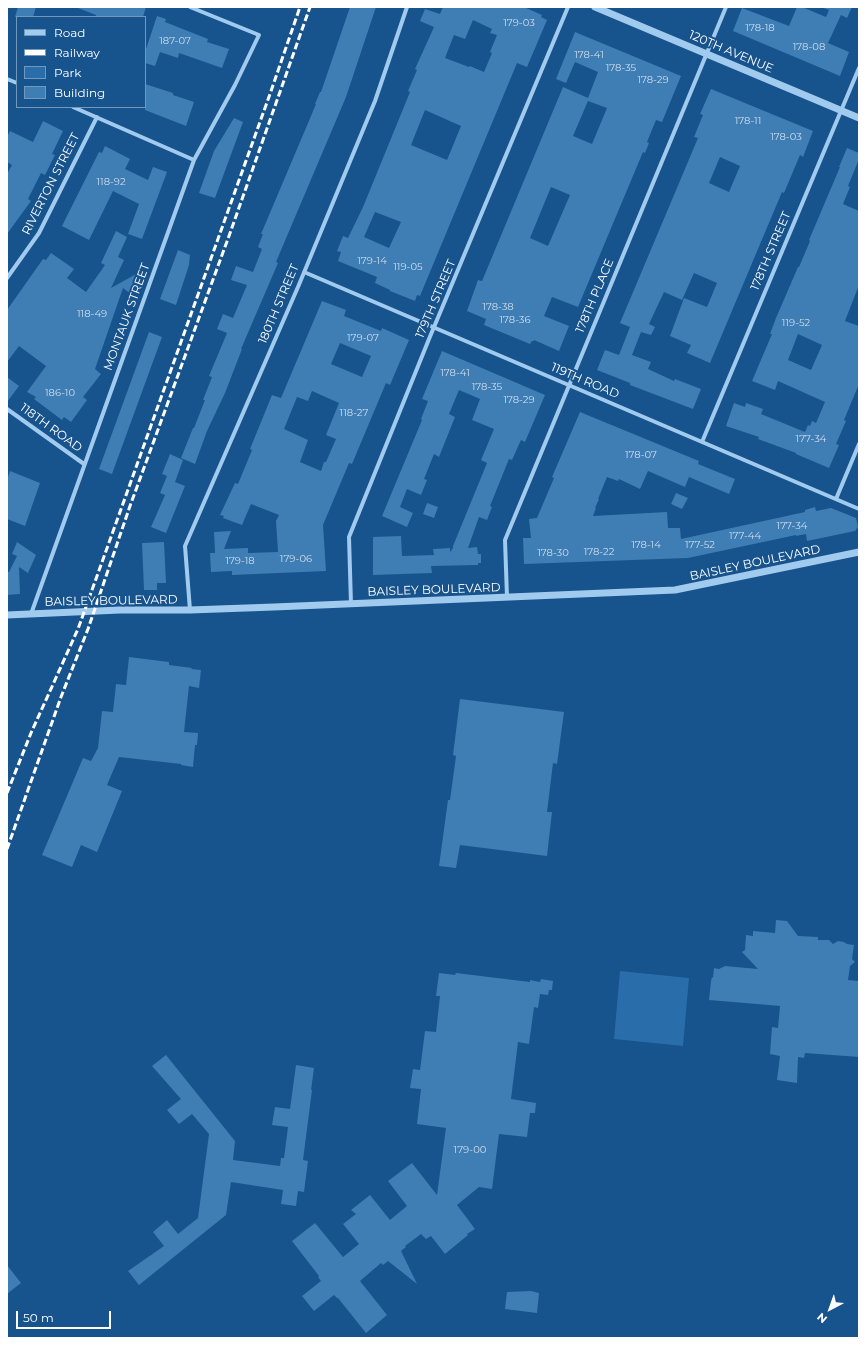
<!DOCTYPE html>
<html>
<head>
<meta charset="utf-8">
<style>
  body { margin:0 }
  #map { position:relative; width:866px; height:1345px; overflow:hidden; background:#17538c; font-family:Montserrat,sans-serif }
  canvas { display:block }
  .frame { position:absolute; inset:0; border:8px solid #fff; pointer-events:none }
  .legend { position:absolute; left:16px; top:16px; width:130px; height:92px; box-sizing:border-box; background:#17538c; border:1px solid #7498ba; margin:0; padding:5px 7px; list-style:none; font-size:12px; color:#fff }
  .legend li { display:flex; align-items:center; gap:8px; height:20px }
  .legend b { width:20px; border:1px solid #7498ba }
  .north { position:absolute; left:810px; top:1289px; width:40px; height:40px; -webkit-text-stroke:3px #17538c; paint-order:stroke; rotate:221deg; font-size:11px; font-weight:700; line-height:16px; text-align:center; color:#fff }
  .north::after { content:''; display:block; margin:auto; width:14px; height:18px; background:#fff; clip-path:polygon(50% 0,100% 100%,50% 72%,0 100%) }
  .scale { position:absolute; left:16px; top:1311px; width:95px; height:18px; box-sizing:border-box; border:2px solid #fff; border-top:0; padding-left:5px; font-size:12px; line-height:14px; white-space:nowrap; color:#fff; -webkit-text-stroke:3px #17538c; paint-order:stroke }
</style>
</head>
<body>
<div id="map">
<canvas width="866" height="1345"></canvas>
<div class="frame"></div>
<ul class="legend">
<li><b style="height:5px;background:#a1caef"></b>Road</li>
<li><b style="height:5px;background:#fff"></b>Railway</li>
<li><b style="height:11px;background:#296dab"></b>Park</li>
<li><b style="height:11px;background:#3f7db5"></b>Building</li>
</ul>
<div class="north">N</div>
<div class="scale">50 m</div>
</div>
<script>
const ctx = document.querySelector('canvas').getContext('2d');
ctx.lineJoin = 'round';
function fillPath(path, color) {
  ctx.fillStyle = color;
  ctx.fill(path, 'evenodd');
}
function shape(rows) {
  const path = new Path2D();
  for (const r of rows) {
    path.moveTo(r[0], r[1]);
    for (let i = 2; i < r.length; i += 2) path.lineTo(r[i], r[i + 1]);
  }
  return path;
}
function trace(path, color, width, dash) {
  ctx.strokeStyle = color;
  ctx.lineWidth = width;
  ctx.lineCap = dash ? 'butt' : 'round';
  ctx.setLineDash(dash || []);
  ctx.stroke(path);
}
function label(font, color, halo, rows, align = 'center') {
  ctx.font = font + ' Montserrat,sans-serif';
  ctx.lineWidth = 4;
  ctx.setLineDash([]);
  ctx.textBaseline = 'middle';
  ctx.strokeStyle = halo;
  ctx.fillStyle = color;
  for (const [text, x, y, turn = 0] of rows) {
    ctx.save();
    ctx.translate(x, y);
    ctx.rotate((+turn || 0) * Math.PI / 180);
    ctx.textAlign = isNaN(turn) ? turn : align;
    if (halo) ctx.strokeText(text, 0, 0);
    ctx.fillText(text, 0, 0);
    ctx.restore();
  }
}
const green = shape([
  [620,971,689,978,683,1046,614,1039]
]);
const building = shape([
  [18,7,36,7,33,17,15,17],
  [78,7,146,7,143,17,96,17,96,15,78,8],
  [350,7,376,7,346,97,276,262,278,263,241,349,242,349,225,393,207,431,195,464,181,458,193,428,194,428,205,400,203,400,212,377,209,376,227,333,217,329,223,314,233,318,247,285,231,280,236,266,253,272,262,249,258,247,263,234,261,234,311,116,316,104,315,104,320,92,321,92],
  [443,7,524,7,542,15,541,17,547,20,527,67,517,63,420,296,417,295,415,301,390,291,390,290,375,283,377,277,338,261,341,252,337,251,343,236,348,238,363,207,410,92,408,91,417,70,415,69,434,27,420,21,425,9,440,14],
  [473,20,492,29,490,33,497,35,490,52,492,53,484,72,470,66,469,67,445,58,454,35,465,39],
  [425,110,461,126,447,160,411,145],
  [375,212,401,222,389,248,364,237],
  [797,7,802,7,826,17,829,10,821,7,852,7,847,18,841,15,828,43,849,52,840,76,733,31,742,8,789,26],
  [157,16,166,19,165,22,208,39,207,42,229,49,222,68,179,53,178,58,160,52,155,66,145,63,145,52],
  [575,32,681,76,662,122,656,120,647,142,649,143,645,153,643,152,578,307,552,297,544,316,569,326,559,351,534,340,534,341,532,341,530,344,484,325,486,319,467,311,478,280,482,281,563,87,588,98,598,72,575,62,566,83,556,79],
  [588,101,607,108,592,144,573,136],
  [551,187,570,195,548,246,530,238],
  [145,84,173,93,173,95,194,102,186,126,145,110],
  [711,89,813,131,803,157,800,155,784,193,782,192,710,363,687,353,691,345,670,336,684,298,707,307,717,283,694,273,682,300,664,292,649,324,655,327,651,335,641,332,632,355,651,362,648,369,674,381,675,379,701,389,693,409,630,385,630,383,597,370,605,350,619,355,630,327,620,323,698,138,694,137,703,115,700,114],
  [720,157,740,166,729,192,709,183],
  [234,118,243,122,215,198,199,193,214,151],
  [43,121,63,131,52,154,55,155,45,175,41,173,28,199,31,201,7,234,7,174,12,165,7,162,7,137,10,131,33,142],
  [105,146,130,159,125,169,148,180,153,167,167,172,142,239,128,234,139,204,113,191,89,240,62,226,99,152,102,153],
  [847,148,859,153,859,159,848,186,850,187,843,204,859,211,859,285,845,321,859,326,859,384,844,420,846,421,836,444,839,445,829,468,796,454,796,453,758,439,759,437,726,426,734,403,745,407,746,403,763,409,761,414,805,432,808,425,810,426,812,421,816,423,825,402,778,381,775,390,752,381,772,334,770,334,776,318,798,267,799,267,810,241,809,240,840,167,839,167],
  [798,334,822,345,811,370,788,360],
  [116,231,127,237,118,257,124,260,111,288,138,273,131,294,123,288,95,369,101,374,83,397,87,400,71,422,64,417,62,420,34,399,36,397,27,392,46,366,19,346,7,362,7,310,43,259,46,260,51,253,74,269,67,278,86,292,105,265,101,263],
  [178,250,190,255,189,265,176,305,160,299],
  [322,301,346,310,344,316,381,331,382,328,409,340,390,385,386,383,352,464,349,463,323,525,326,571,232,575,232,571,211,572,210,553,215,553,214,532,231,531,224,549,248,548,248,553,278,552,276,521,279,515,251,504,242,525,223,518,224,516,220,515,235,483,238,484,252,450,250,449,272,395,281,398],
  [340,343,371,356,362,377,331,364],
  [312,391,339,403,326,435,336,439,326,462,324,462,321,471,300,462,308,440,284,429,297,397,308,401],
  [149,332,162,337,112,474,99,469],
  [442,351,545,395,525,442,521,440,512,460,509,459,490,506,492,507,487,520,479,517,468,548,477,547,478,554,481,554,481,563,478,563,478,565,431,566,432,573,373,575,373,537,401,536,402,556,434,555,433,549,450,548,450,552,453,548,453,546,487,463,481,460,494,429,472,420,480,399,459,390,449,414,455,417,439,457,434,454,424,479,427,480,421,495,407,489,400,507,413,513,407,527,382,516,422,420,421,419,428,401,422,399],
  [7,377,19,386,7,402],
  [580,412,699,461,698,464,735,479,729,494,689,477,685,487,648,471,640,489,619,479,618,481,607,477,598,499,599,499,595,508,596,508,593,516,667,512,668,528,680,528,681,539,805,512,805,510,815,507,816,511,831,508,856,518,858,527,855,531,807,541,806,534,796,536,796,535,688,558,524,564,523,538,531,538,529,519,537,518,554,478,552,477],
  [170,454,183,460,175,482,185,486,166,533,151,527,165,495,160,493,167,476,162,474],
  [10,471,40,483,25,526,7,519,7,480],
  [676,493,688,498,682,509,671,504],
  [427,503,438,507,434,518,423,514],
  [17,542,36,555,28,573,19,567,20,594,7,595,7,572,9,572,17,556,12,554],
  [164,542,166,583,157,583,157,590,144,590,142,543],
  [129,657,169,662,169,665,192,668,191,669,201,670,199,688,189,686,184,732,198,733,197,745,195,745,193,767,181,765,181,764,119,757,107,785,122,791,97,852,81,845,72,867,42,855,83,758,91,761,98,748,102,711,113,712,116,684,126,685],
  [460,699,564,712,557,764,553,763,547,812,552,812,547,856,460,845,456,868,439,866,448,800,450,800,456,756,453,755],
  [776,920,787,921,798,936,818,937,818,940,829,940,833,944,838,941,844,942,847,944,854,945,852,959,855,962,850,966,848,980,859,981,859,1057,805,1053,804,1058,798,1057,797,1083,777,1080,780,1056,770,1054,772,1027,778,1028,780,1006,709,1000,711,981,712,977,713,978,714,968,719,969,725,966,758,969,742,952,745,950,746,935,753,936,753,931,775,933],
  [439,973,455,975,456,973,530,982,530,980,540,982,541,979,553,981,552,990,549,990,548,995,540,994,538,1008,534,1007,529,1044,518,1042,511,1099,536,1103,535,1113,530,1113,527,1137,499,1134,492,1189,479,1187,457,1205,475,1229,467,1234,468,1235,445,1254,431,1236,426,1239,421,1234,405,1246,406,1247,401,1251,417,1284,388,1261,383,1265,381,1263,360,1281,387,1315,366,1333,338,1298,337,1298,334,1295,314,1311,302,1296,321,1281,318,1277,319,1276,292,1241,315,1223,343,1257,359,1244,343,1224,356,1214,351,1210,370,1195,390,1220,407,1206,388,1181,412,1163,437,1195,446,1128,417,1124,421,1089,410,1088,413,1069,420,1070,425,1031,436,1032,440,996,436,996],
  [166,1055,235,1141,233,1160,280,1166,281,1158,284,1158,288,1127,272,1125,275,1107,290,1109,296,1065,314,1068,311,1090,312,1090,303,1160,308,1161,304,1192,298,1191,296,1206,281,1204,283,1190,231,1182,226,1215,139,1285,128,1271,164,1246,153,1232,167,1220,178,1234,198,1218,209,1134,192,1114,179,1124,167,1110,181,1099,152,1066],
  [7,1265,21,1283,7,1294],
  [531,1291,539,1293,537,1313,505,1309,507,1292]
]);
const minor = shape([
  [7,79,17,83],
  [73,107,194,160],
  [304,272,859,509],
  [7,278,39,233,97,117],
  [7,409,84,464],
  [702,442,859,68],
  [836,499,859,444],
  [507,597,505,540,726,7],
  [351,604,349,537,429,339,568,7],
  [190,610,185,546,298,287,375,101,407,7],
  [31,614,194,160,235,85,259,35,190,7]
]);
const tertiary = shape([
  [595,7,859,118],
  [7,615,120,610,190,610,274,607,675,590,859,552]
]);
const rail = shape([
  [7,793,31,733,78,629,270,94,300,7],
  [7,849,61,697,88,629,130,506,229,236,310,7]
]);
const numberNames = [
  ["179-03",519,23],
  ["178-18",760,28],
  ["187-07",175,41],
  ["178-08",809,47],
  ["178-41",589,55],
  ["178-35",621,68],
  ["178-29",653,80],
  ["178-11",748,121],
  ["178-03",786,137],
  ["118-92",111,182],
  ["179-14",372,261],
  ["119-05",408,267],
  ["178-38",498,307],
  ["118-49",92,314],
  ["178-36",515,320],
  ["119-52",796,323],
  ["179-07",363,338],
  ["178-41",455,373],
  ["178-35",487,387],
  ["186-10",60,393],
  ["178-29",519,400],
  ["118-27",354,413],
  ["177-34",811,439],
  ["178-07",641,455],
  ["177-34",792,526],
  ["177-44",745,536],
  ["178-14",646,545],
  ["177-52",700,545],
  ["178-22",599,552],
  ["178-30",553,553],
  ["179-06",296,559],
  ["179-18",240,561],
  ["179-00",470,1150]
];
const streetNames = [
  ["120TH AVENUE",731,52,23],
  ["RIVERTON STREET",51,184,-63],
  ["178TH STREET",771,251,-67],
  ["178TH PLACE",595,296,-67],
  ["179TH STREET",436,299,-67],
  ["180TH STREET",279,304,-67],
  ["MONTAUK STREET",127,317,-70],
  ["119TH ROAD",585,381,23],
  ["118TH ROAD",51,428,36],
  ["BAISLEY BOULEVARD",755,563,-12],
  ["BAISLEY BOULEVARD",434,590,-2],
  ["BAISLEY BOULEVARD",111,601,-1]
];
fillPath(green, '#296dab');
fillPath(building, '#3f7db5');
trace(minor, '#a1caef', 4);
trace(tertiary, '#a1caef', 7);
trace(rail, '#fff', 3, [7, 3]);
label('10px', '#cfdeec', null, numberNames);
label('12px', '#fff', '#17538c', streetNames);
</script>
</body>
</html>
